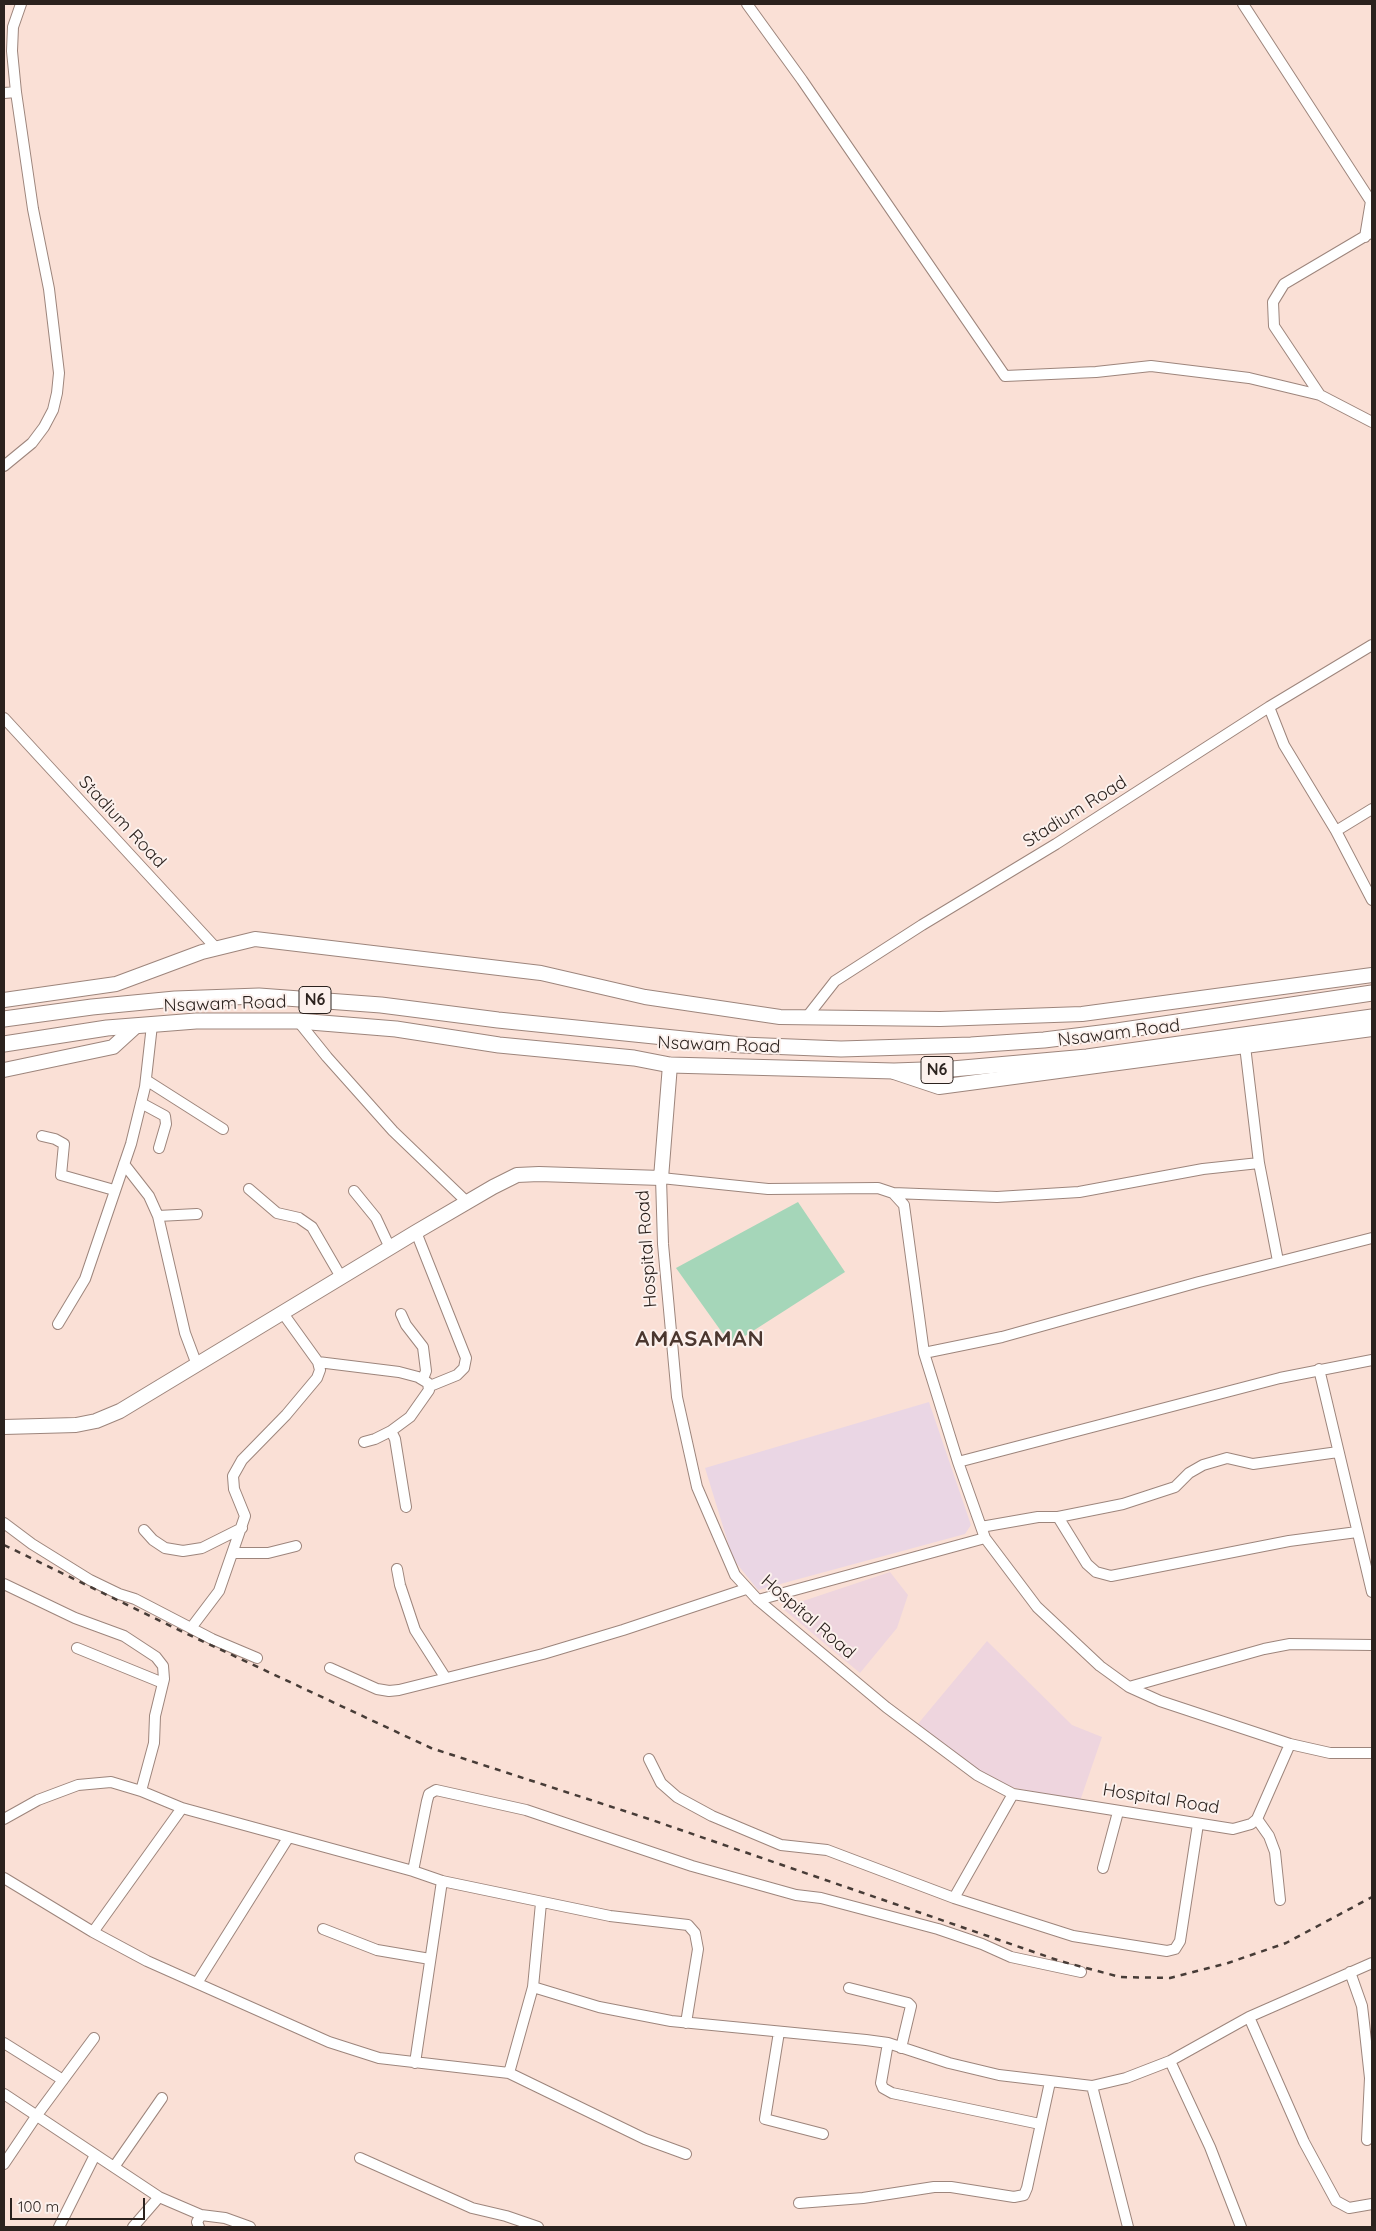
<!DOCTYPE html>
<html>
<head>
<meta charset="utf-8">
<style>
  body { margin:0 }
  #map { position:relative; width:1376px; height:2231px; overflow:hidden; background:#fae0d6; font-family:Quicksand,sans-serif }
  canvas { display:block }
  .frame { position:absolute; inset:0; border:5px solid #2b221e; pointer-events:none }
  .scale { position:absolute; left:10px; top:2198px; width:135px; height:22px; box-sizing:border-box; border:2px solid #2b221e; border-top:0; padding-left:6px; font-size:15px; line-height:18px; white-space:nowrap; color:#2b221e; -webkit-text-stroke:4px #fcf1ed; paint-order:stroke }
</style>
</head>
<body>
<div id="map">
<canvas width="1376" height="2231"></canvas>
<div class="frame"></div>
<div class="scale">100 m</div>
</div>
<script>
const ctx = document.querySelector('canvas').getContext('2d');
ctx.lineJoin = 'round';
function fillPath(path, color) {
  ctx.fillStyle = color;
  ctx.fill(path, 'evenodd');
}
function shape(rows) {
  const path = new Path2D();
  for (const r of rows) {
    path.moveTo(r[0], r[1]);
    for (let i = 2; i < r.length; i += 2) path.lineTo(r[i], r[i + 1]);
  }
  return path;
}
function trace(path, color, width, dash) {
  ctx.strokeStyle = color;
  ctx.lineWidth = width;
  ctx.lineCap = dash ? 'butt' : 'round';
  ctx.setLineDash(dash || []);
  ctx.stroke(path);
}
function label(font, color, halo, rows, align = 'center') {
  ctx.font = font + ' Quicksand,sans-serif';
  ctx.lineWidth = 4;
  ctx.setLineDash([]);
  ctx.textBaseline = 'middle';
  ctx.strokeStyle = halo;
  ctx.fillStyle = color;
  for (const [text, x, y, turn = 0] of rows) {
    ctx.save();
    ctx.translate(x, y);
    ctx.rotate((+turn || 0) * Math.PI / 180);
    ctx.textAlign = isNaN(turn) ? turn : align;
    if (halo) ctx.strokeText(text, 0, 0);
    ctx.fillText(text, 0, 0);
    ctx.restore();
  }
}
const education = shape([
  [890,1572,908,1595,897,1628,860,1673,782,1608],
  [987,1641,1072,1725,1102,1737,1080,1801,1001,1785,984,1779,917,1725]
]);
const medical = shape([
  [929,1402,971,1525,965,1534,758,1590,733,1559,705,1468]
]);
const green = shape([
  [798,1202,845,1272,731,1345,676,1268]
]);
const minor = shape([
  [747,4,802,80,1005,376,1096,372,1151,366,1249,378,1320,395,1372,422],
  [1243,4,1372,203],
  [4,93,16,92],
  [1365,237,1371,201],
  [1320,395,1274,326,1273,302,1284,284,1372,232],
  [4,466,32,443,44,427,53,410,57,393,59,373,49,289,33,209,16,92,12,51,13,27,21,4],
  [1269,707,1284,745,1336,831,1372,900],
  [4,718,216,948],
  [1336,831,1372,809],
  [806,1018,835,981,922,925,1056,844,1269,707,1372,645],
  [298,1021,327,1057,393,1131,468,1203],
  [1245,1046,1259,1163,1278,1261],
  [146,1080,223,1129],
  [141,1103,165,1116,166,1124,159,1148],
  [42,1136,55,1139,64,1144,61,1175,114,1190],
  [1259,1163,1203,1169,1079,1192,997,1197,893,1193,878,1188,768,1189,661,1178,663,1244,677,1397,697,1487,735,1575,758,1600,886,1707,977,1775,1013,1794,1233,1829,1251,1824,1257,1819,1290,1744],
  [124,1164,149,1196,158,1216,185,1333,197,1365],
  [249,1189,277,1213,299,1218,312,1227,341,1277],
  [354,1191,376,1218,390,1248],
  [893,1193,904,1205,924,1353,958,1462,985,1538,1037,1607,1100,1666,1129,1687,1160,1701,1290,1744,1330,1753,1372,1753],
  [158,1216,197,1214],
  [416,1232,466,1358,464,1368,457,1375,430,1386],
  [401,1314,406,1325,423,1347,426,1371,423,1379],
  [58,1324,85,1279,131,1144,145,1087,152,1025],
  [924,1353,1002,1337,1199,1282,1372,1238],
  [318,1362,399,1372,418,1377,428,1383,429,1390,410,1417,391,1431,375,1439,364,1442],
  [1319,1369,1372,1592],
  [391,1431,395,1439,406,1507],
  [958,1462,1280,1378,1372,1360],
  [1058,1517,1123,1504,1175,1487,1189,1473,1203,1465,1227,1458,1253,1464,1338,1452],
  [4,1523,32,1544,90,1580,119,1594,135,1599,212,1639,257,1658],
  [981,1527,1038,1517,1058,1517,1087,1564,1096,1572,1111,1576,1289,1541,1357,1532],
  [144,1530,153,1540,165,1548,183,1551,202,1548,242,1528],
  [234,1553,268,1553,296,1546],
  [397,1569,400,1585,415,1630,445,1677],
  [4,1584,75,1618,124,1636,156,1657,163,1666,164,1679,155,1716,154,1743,141,1791,182,1808,413,1871,442,1881,610,1916,688,1925,695,1933,698,1949,686,2023],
  [758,1600,985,1538],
  [191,1628,219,1591,245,1516,234,1489,233,1476,242,1460,286,1415,317,1378,320,1370,318,1362,282,1312],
  [77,1648,163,1683],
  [330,1668,377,1689,389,1691,399,1690,543,1654,623,1630,746,1589],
  [1129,1687,1264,1649,1290,1644,1372,1645],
  [649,1759,661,1783,677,1797,712,1816,781,1845,827,1850,954,1898,1013,1794],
  [4,1819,38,1800,78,1785,111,1782,141,1791],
  [1257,1819,1269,1836,1275,1852,1280,1900],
  [1103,1868,1118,1812],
  [413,1871,427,1801,429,1794,436,1790,526,1810,692,1866,796,1895,821,1898,938,1929,982,1944,1011,1957,1081,1972],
  [4,1878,93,1932,147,1961,329,2042,379,2058,509,2073,645,2139,686,2154],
  [954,1898,1073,1936,1167,1951,1175,1949,1180,1941,1198,1824],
  [323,1929,377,1950,430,1959],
  [93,1932,182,1808],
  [1350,1972,1362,2006,1364,2023,1370,2078,1367,2140],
  [197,1983,288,1838],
  [533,1987,599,2007,671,2021,866,2040,888,2043,949,2063,999,2075,1092,2086,1126,2078,1170,2061,1249,2017,1372,1963],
  [849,1988,908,2003,911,2006,901,2048],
  [1249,2017,1304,2142,1336,2201,1349,2208,1372,2204],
  [779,2032,765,2119,823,2134],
  [4,2043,63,2080],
  [888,2043,881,2083,883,2088,892,2093,1040,2124],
  [1170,2061,1210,2147,1241,2227],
  [415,2063,442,1881],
  [509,2073,533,1987,541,1903],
  [1092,2086,1128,2227],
  [4,2094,159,2197,201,2215,197,2222,199,2227],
  [360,2158,472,2208,506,2216,538,2227],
  [4,2164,37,2115,94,2038],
  [114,2167,162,2098],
  [799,2203,863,2198,934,2187,951,2187,1014,2197,1024,2195,1027,2188,1050,2082],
  [201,2215,225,2218,250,2227],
  [59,2227,95,2155],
  [133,2227,159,2197]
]);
const major = shape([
  [4,1000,116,984,202,952,255,939,541,973,645,997,780,1017,940,1019,1082,1014,1372,975],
  [4,1070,113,1047,136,1026],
  [894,1072,939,1087,1372,1029],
  [4,1427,76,1425,96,1421,120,1411,416,1232,493,1187,517,1175,539,1174,661,1178,670,1065]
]);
const highway = shape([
  [4,1019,92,1007,175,999,259,996,381,1005,498,1020,742,1045,841,1049,971,1045,1044,1040,1117,1031,1372,993],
  [4,1044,107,1028,196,1021,298,1021,396,1029,499,1045,634,1058,670,1065,894,1071,952,1069,1087,1057,1372,1017]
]);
const rail = shape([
  [4,1545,185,1633,431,1748,649,1819,1060,1961,1120,1977,1170,1978,1228,1963,1286,1943,1372,1897]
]);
const shields = [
  [315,1000,32],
  [937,1070,32]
];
const shieldNames = [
  ["N6",315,1000],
  ["N6",937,1070]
];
const streetNames = [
  ["Stadium Road",1075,812,-32],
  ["Stadium Road",122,822,47],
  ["Nsawam Road",225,1004,-2],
  ["Nsawam Road",1119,1033,-7],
  ["Nsawam Road",719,1045,2],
  ["Hospital Road",647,1249,-94],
  ["Hospital Road",808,1617,41],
  ["Hospital Road",1161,1799,9]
];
const districtNames = [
  ["AMASAMAN",700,1339]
];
fillPath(education, '#eed5de');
fillPath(medical, '#ead6e4');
fillPath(green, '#a5d6b9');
trace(minor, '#9d857c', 12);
trace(major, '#9d857c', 16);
trace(highway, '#9d857c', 17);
trace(minor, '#fff', 10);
trace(major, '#fff', 14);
trace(highway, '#fff', 15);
trace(rail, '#473c37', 2.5, [6, 6]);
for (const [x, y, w] of shields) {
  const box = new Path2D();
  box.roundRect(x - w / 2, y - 13.5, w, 27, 4);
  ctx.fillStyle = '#fcf1ed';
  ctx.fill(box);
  trace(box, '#2b221e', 1);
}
label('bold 16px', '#2b221e', null, shieldNames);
label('18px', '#2b221e', '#fcf1ed', streetNames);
ctx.letterSpacing = '1px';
label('bold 22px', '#4b372f', '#fcf1ed', districtNames);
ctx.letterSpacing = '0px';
</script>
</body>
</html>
